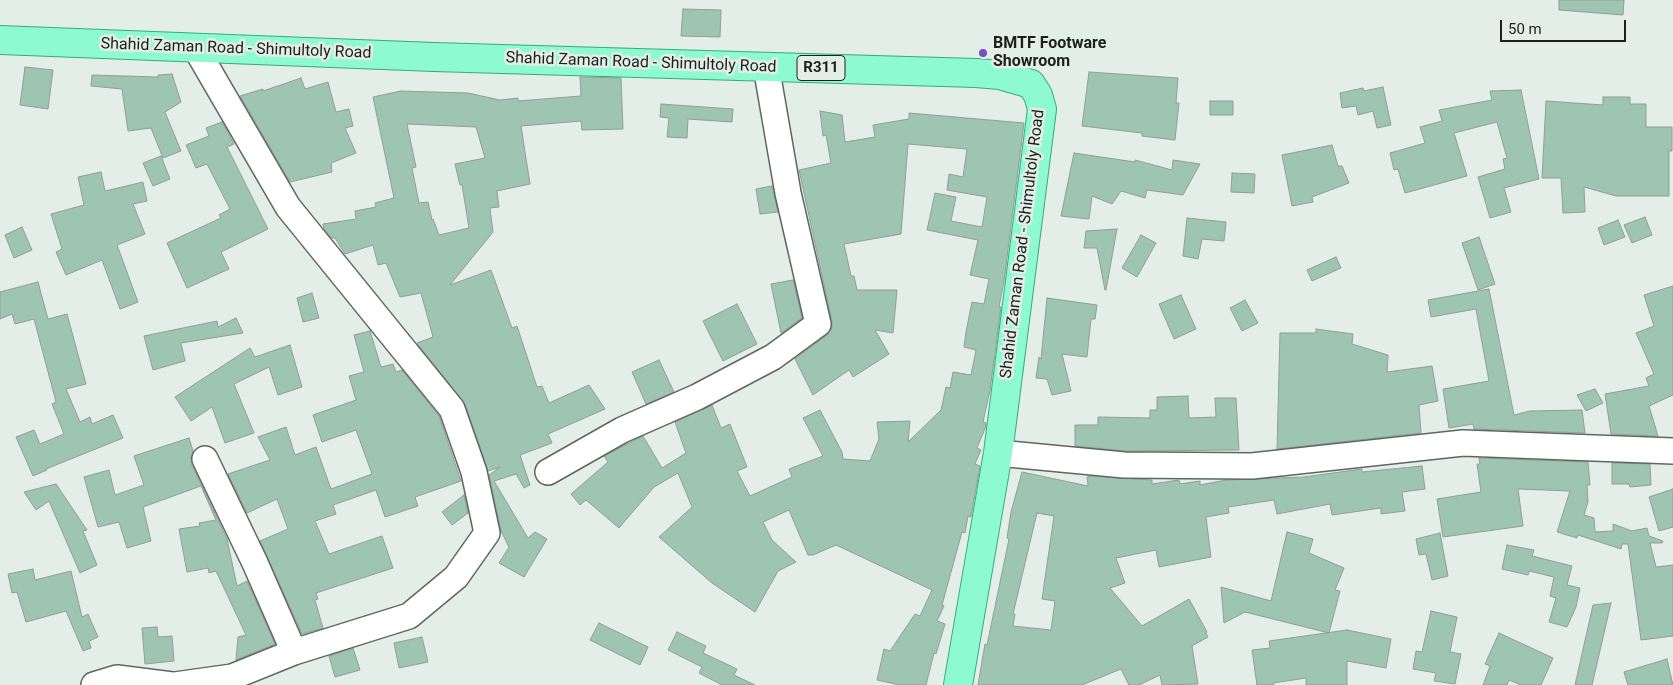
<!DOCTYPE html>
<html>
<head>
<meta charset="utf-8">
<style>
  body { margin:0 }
  #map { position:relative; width:1673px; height:685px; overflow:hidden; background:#e4eee8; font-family:Roboto,sans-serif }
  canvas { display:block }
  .scale { position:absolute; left:1500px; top:20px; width:126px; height:22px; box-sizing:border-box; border:2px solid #1b1f1d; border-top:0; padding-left:6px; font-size:15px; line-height:18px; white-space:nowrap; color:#1b1f1d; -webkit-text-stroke:4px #e4eee8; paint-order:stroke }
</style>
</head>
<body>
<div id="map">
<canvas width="1673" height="685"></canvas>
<div class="scale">50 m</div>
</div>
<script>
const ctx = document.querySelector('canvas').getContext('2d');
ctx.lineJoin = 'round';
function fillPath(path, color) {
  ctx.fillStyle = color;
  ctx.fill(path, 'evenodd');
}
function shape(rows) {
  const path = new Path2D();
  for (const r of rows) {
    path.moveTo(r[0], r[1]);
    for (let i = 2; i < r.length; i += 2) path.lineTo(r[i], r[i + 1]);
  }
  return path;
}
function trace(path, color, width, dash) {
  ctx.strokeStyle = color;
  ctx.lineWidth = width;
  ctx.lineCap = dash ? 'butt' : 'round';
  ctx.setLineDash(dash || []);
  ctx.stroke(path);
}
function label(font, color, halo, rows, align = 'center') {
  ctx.font = font + ' Roboto,sans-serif';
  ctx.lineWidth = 5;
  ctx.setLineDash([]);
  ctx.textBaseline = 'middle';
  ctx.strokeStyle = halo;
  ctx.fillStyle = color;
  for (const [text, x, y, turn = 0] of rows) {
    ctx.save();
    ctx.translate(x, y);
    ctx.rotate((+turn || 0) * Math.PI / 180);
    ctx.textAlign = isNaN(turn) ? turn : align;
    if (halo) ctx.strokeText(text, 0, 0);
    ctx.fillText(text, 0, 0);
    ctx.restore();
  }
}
const building = shape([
  [1559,0,1624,0,1623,15,1559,10,1559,0],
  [683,9,721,10,720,37,681,36,683,9],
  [25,67,53,70,48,109,20,105,25,67],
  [1089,72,1178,78,1176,103,1179,103,1175,140,1142,136,1142,133,1082,126,1089,72],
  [172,74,181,102,165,112,181,151,163,158,151,128,128,131,122,89,91,86,92,75,158,77,158,75,172,74],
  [580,77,621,78,623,129,582,130,581,121,521,126,530,184,497,191,499,207,490,208,493,232,450,285,491,270,512,328,517,326,537,387,542,386,549,403,589,385,605,409,548,434,552,443,520,455,530,485,524,488,516,474,494,481,528,538,535,532,547,539,524,577,499,563,509,547,501,531,489,475,500,467,488,471,465,404,417,343,433,337,421,293,400,297,386,263,378,265,373,245,345,254,335,238,332,238,324,229,323,224,356,219,355,211,376,207,375,203,394,198,373,97,401,91,468,93,500,100,518,98,518,101,581,96,580,77],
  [407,124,476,127,485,158,455,164,460,185,462,185,469,228,439,235,433,219,432,220,428,202,419,203,412,168,416,167,407,124],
  [301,78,305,89,328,82,336,112,349,109,353,126,345,128,356,153,331,163,332,172,290,182,240,96,263,89,263,91,301,78],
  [1383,87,1391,125,1377,128,1373,111,1358,115,1356,106,1342,108,1340,93,1363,88,1364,91,1383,87],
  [1521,90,1539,179,1504,188,1511,212,1490,218,1478,177,1505,169,1503,159,1507,158,1497,122,1454,133,1467,176,1405,193,1398,169,1394,170,1390,153,1425,143,1420,127,1442,121,1439,110,1492,100,1490,91,1521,90],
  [1603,97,1630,97,1630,104,1646,104,1646,127,1672,127,1672,151,1669,151,1669,196,1616,196,1584,187,1585,212,1563,213,1561,178,1542,178,1546,101,1603,105,1603,97],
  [1210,101,1233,101,1233,115,1210,115,1210,101],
  [661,104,733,109,732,122,688,119,687,138,667,137,669,118,660,117,661,104],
  [820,111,842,115,845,142,875,137,873,125,909,119,909,113,1024,123,1004,281,999,307,1001,307,990,390,983,422,986,423,986,426,977,448,981,450,975,464,980,466,971,517,968,516,965,533,962,532,942,605,944,606,937,621,945,624,936,654,934,653,926,685,900,685,877,680,884,649,890,651,915,614,920,616,932,590,836,545,813,555,808,555,789,510,763,522,772,540,796,562,778,571,755,612,712,583,659,537,692,507,678,473,654,487,619,528,586,500,580,505,571,494,608,462,604,456,643,436,662,468,686,453,675,422,712,405,721,428,730,424,747,467,737,471,750,496,792,477,789,469,823,456,803,418,820,410,842,452,843,459,870,461,879,439,877,422,910,421,908,442,941,410,946,387,950,388,953,372,971,375,976,350,964,347,966,332,972,302,984,304,989,279,970,275,978,240,927,230,935,193,956,197,951,221,982,227,987,197,947,190,949,174,963,177,967,149,908,144,901,234,844,244,851,276,854,276,857,290,897,290,893,333,875,330,889,354,853,377,849,370,813,395,795,359,827,335,832,328,832,321,799,170,831,163,826,135,823,136,820,111],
  [222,122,234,144,227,147,268,229,221,252,229,269,187,288,167,243,221,218,219,215,230,209,207,164,196,168,186,145,209,136,206,128,222,122],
  [1332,145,1338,166,1342,166,1349,183,1312,197,1313,202,1292,206,1282,155,1332,145],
  [1074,153,1135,162,1135,160,1172,170,1173,160,1200,164,1183,195,1147,190,1145,198,1121,191,1112,204,1092,196,1089,219,1061,216,1074,153],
  [161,156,170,179,153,186,143,163,161,156],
  [101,172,105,191,143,182,147,201,133,204,145,234,117,245,138,302,120,309,102,260,66,275,56,252,62,249,51,214,84,205,78,177,101,172],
  [1232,173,1255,174,1254,193,1231,192,1232,173],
  [772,186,778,212,760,214,756,189,772,186],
  [1645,217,1652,235,1632,243,1624,225,1645,217],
  [1187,218,1226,222,1224,241,1202,239,1198,259,1183,256,1187,218],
  [1618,220,1625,237,1604,245,1598,228,1618,220],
  [22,227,32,250,14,258,5,235,22,227],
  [1117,229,1106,290,1105,290,1097,248,1084,248,1086,231,1117,229],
  [1141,235,1156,243,1137,277,1122,268,1141,235],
  [1479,237,1495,284,1478,290,1462,243,1479,237],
  [1336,257,1341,268,1312,281,1307,270,1336,257],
  [793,280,802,318,781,333,771,284,793,280],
  [38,282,48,319,67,314,86,384,66,389,80,422,90,417,92,424,113,415,123,438,46,469,47,470,33,476,16,437,34,430,40,444,64,434,52,404,56,402,34,319,15,324,12,314,0,319,0,292,38,282],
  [1673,286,1673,395,1649,406,1658,436,1611,434,1605,394,1649,386,1646,378,1654,374,1636,333,1654,326,1644,295,1673,286],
  [1489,289,1514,415,1530,411,1582,410,1585,433,1474,429,1473,424,1449,428,1443,389,1489,381,1476,309,1431,317,1428,300,1489,289],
  [312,293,319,318,303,322,297,298,312,293],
  [1181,295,1196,329,1174,339,1159,304,1181,295],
  [1047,298,1097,305,1095,319,1091,319,1087,357,1062,354,1071,391,1052,395,1047,379,1036,378,1039,357,1041,359,1047,298],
  [1245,300,1258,323,1242,331,1230,308,1245,300],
  [737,304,757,344,723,361,703,321,737,304],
  [236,318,243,333,181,343,185,361,153,370,144,336,217,321,218,327,236,318],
  [1316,329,1353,334,1352,344,1388,355,1387,372,1432,366,1438,401,1419,405,1421,433,1277,449,1280,333,1316,333,1316,329],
  [370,331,381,367,393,364,396,372,402,370,439,416,461,481,415,497,418,506,385,517,376,490,333,505,336,514,315,521,329,554,382,536,393,568,316,593,318,599,315,600,323,628,302,634,260,541,288,529,277,499,247,513,228,474,270,460,258,437,286,427,295,455,316,447,331,489,372,474,356,430,322,442,313,415,356,400,349,376,364,372,354,335,370,331],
  [290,345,302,387,278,395,269,367,234,384,254,433,225,443,212,407,191,421,175,397,250,348,255,357,290,345],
  [659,360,674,392,646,404,632,372,659,360],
  [1595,389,1603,403,1586,411,1577,395,1595,389],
  [1188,396,1189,418,1216,417,1215,398,1236,398,1239,450,1125,451,1075,446,1075,425,1098,425,1098,417,1150,418,1150,410,1157,410,1157,397,1188,396],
  [189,438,193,451,191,458,192,465,227,539,237,586,247,581,275,644,236,660,238,637,246,635,216,571,209,573,208,568,187,572,179,529,200,526,199,523,216,520,201,486,143,507,151,541,127,548,119,522,98,527,84,477,109,470,115,495,144,485,134,456,189,438],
  [1479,458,1588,462,1590,485,1587,485,1588,502,1584,515,1594,518,1595,532,1613,531,1613,524,1632,531,1647,528,1649,536,1663,541,1662,543,1650,543,1656,567,1673,565,1673,636,1641,640,1628,544,1622,544,1621,549,1578,535,1577,538,1557,532,1570,491,1518,489,1523,526,1443,537,1437,499,1481,492,1477,464,1480,464,1479,458],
  [1612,463,1650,464,1651,485,1630,487,1629,484,1612,484,1612,463],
  [1422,466,1425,489,1402,492,1405,511,1381,514,1381,508,1332,515,1330,504,1277,514,1274,500,1228,507,1229,513,1206,517,1211,557,1159,567,1156,550,1116,558,1125,583,1110,588,1142,626,1189,599,1207,632,1206,633,1208,637,1192,646,1198,684,1162,685,1160,675,1139,685,1129,685,1121,669,1082,685,978,685,985,644,987,645,1009,539,1007,538,1011,512,1022,472,1088,486,1087,477,1092,476,1152,480,1152,484,1179,480,1180,484,1200,481,1200,485,1226,480,1304,477,1362,469,1362,472,1422,466],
  [1037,513,1054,516,1042,599,1055,601,1051,630,1013,626,1015,614,1013,614,1037,513],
  [56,484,87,530,83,531,97,565,80,573,49,501,36,510,24,492,56,484],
  [1673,489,1673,527,1659,531,1649,497,1673,489],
  [464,495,468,513,452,525,442,512,464,495],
  [1287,532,1313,539,1309,553,1344,568,1335,590,1340,591,1329,633,1245,612,1224,623,1221,587,1271,601,1287,532],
  [1440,533,1448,576,1432,580,1426,554,1419,555,1416,539,1440,533],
  [1507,545,1534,550,1532,556,1572,566,1567,585,1580,588,1576,607,1567,627,1549,622,1556,598,1550,596,1554,577,1529,571,1528,575,1502,569,1507,545],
  [33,569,35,580,71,571,82,617,88,614,98,637,89,641,91,648,83,651,66,611,26,622,17,592,12,593,8,574,33,569],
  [1611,603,1592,685,1575,685,1593,605,1611,603],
  [1431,611,1457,617,1450,652,1461,654,1455,684,1434,681,1436,673,1413,669,1416,651,1422,652,1431,611],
  [599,623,648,647,640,665,590,640,599,623],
  [157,627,158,637,172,636,174,661,145,664,142,628,157,627],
  [1347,630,1391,639,1386,668,1347,661,1347,685,1306,685,1306,678,1273,683,1274,685,1257,685,1252,650,1270,648,1269,641,1347,630],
  [677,632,706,646,703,653,737,669,734,675,755,685,722,685,699,673,702,667,668,650,677,632],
  [1499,633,1553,658,1541,685,1521,685,1509,680,1507,685,1483,685,1490,666,1485,664,1499,633],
  [422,637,428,662,399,668,394,643,422,637],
  [353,648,360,670,335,677,329,656,353,648],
  [1667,659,1673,685,1628,685,1624,672,1667,659]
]);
const minor = shape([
  [998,453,1124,465,1252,466,1463,443,1673,451],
  [205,459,255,563,294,652],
  [548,472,622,430,697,397,773,357,818,324,788,193,766,66],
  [94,685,117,678,172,685],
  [175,685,232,677,294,652,409,616,456,577,487,533,474,472,452,409,288,207,195,47]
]);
const major = shape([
  [0,40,434,57,976,73,1000,75,1031,84,1038,95,1042,109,998,453,958,685]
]);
const markers = [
  [983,53,5,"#784dc6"]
];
const shields = [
  [821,68,48]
];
const shieldNames = [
  ["R311",821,68]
];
const poiNames = [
  ["BMTF Footware",993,44],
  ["Showroom",993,62]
];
const streetNames = [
  ["Shahid Zaman Road - Shimultoly Road",236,49,2],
  ["Shahid Zaman Road - Shimultoly Road",641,63,2],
  ["Shahid Zaman Road - Shimultoly Road",1023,244,-83]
];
fillPath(building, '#9dc5b1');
trace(building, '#939d97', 1);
trace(minor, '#5e6762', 28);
trace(major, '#34ab7e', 30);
trace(minor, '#fff', 25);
trace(major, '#8dfad1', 28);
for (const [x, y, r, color] of markers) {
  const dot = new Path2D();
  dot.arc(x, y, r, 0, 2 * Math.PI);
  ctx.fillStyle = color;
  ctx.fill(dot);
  trace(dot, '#e4eee8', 2);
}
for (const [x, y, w] of shields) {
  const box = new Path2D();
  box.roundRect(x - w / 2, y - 12.5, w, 25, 4);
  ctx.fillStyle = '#e4eee8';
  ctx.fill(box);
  trace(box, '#1b1f1d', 1);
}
label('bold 15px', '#1b1f1d', null, shieldNames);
label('bold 16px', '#1b1f1d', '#e4eee8', poiNames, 'left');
label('16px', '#1b1f1d', '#e4eee8', streetNames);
</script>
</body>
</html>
